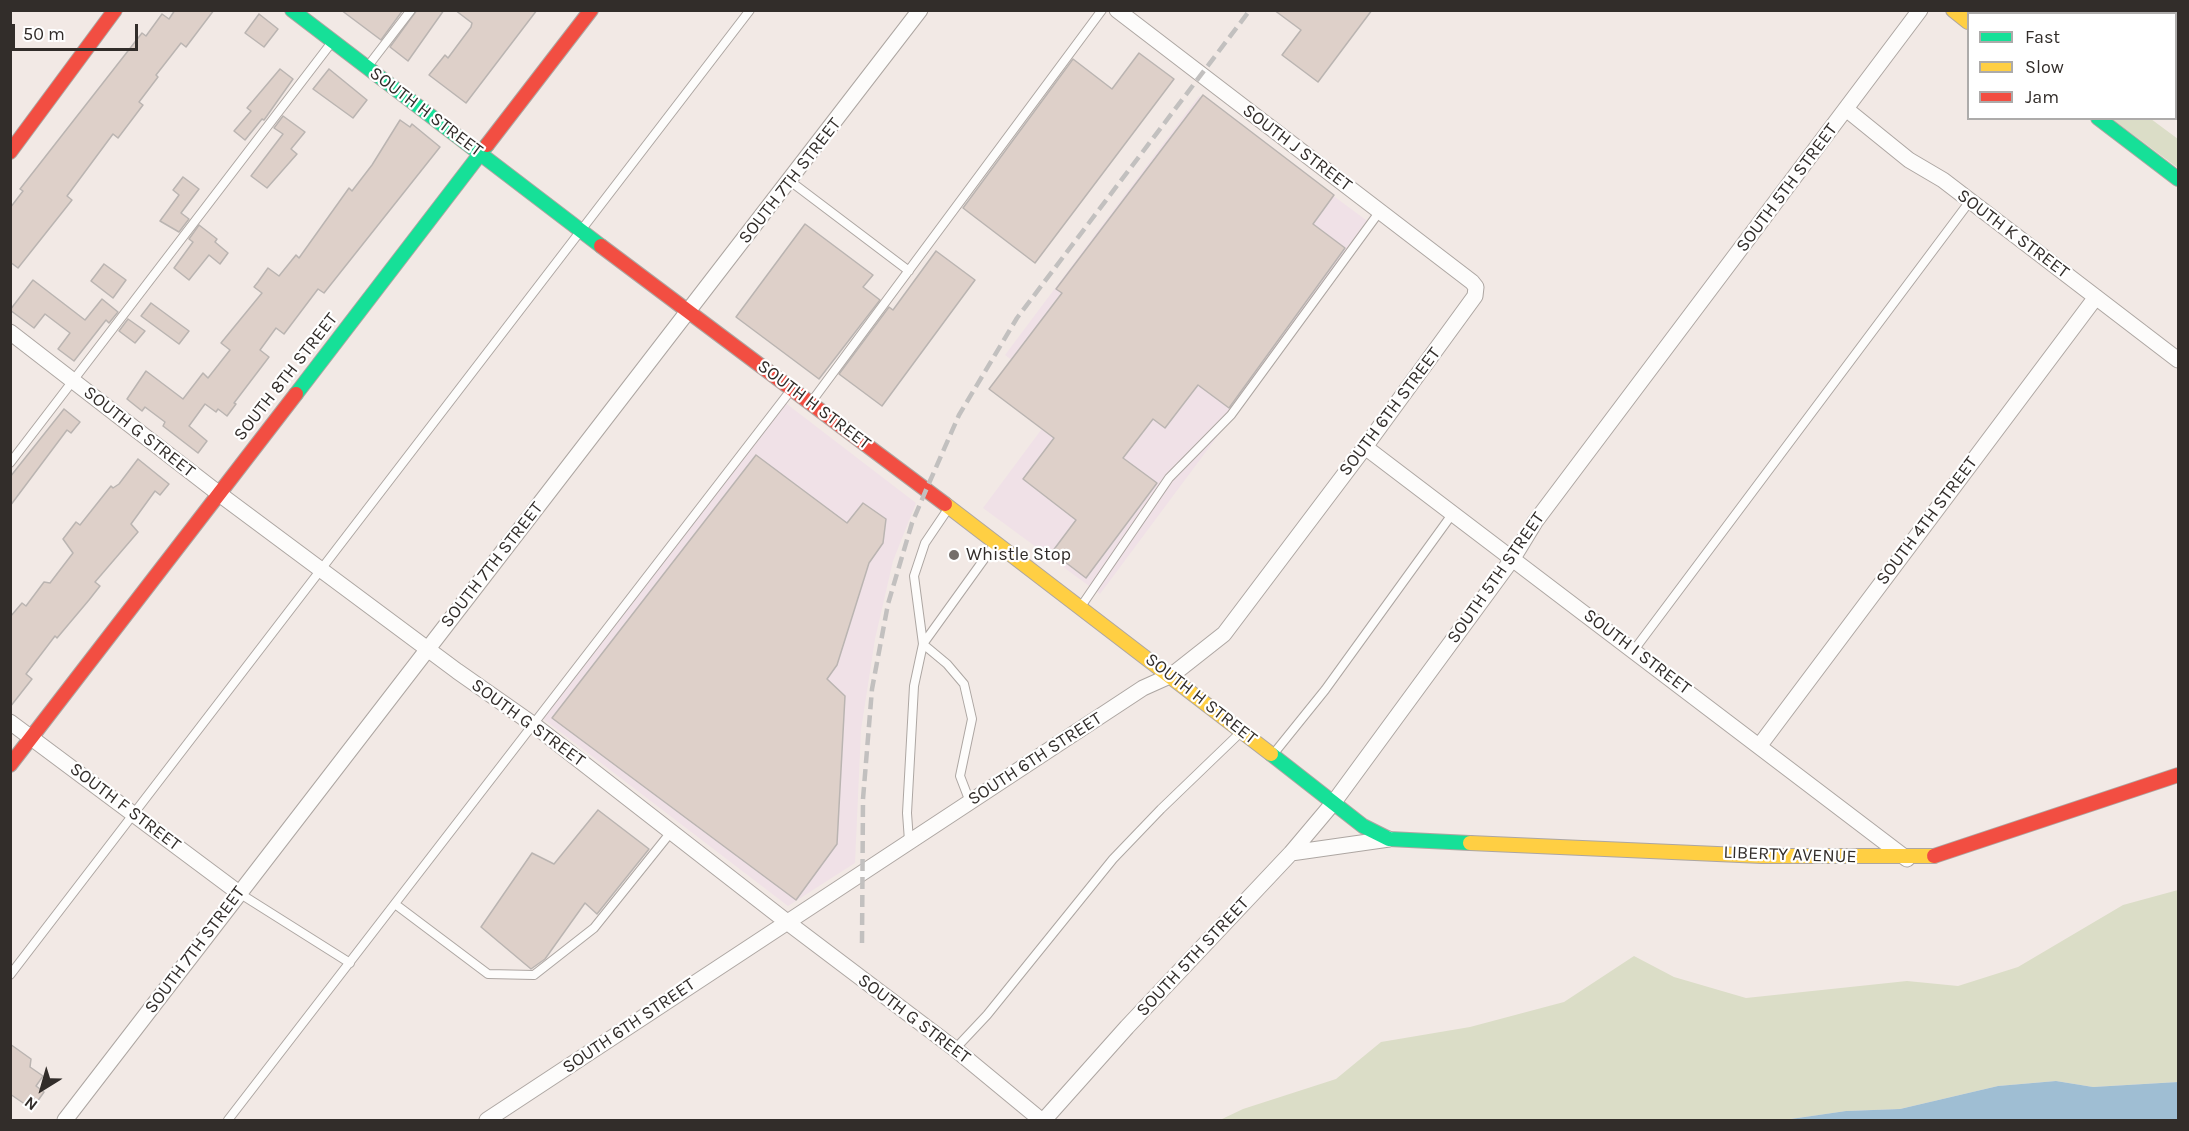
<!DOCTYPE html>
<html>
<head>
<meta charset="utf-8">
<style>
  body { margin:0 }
  #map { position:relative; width:2189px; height:1131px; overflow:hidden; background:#f2e9e5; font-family:Karla,sans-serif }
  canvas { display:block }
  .frame { position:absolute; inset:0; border:12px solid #322d2a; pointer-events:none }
  .legend { position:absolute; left:1967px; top:12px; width:210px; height:108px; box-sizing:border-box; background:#fff; border:2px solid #adabaa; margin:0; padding:8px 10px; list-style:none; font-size:18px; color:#322d2a }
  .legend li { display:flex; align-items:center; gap:12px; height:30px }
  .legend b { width:30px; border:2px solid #adabaa }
  .north { position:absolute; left:12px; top:1059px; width:60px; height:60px; -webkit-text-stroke:4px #fff; paint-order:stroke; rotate:217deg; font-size:16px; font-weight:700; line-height:24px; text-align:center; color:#322d2a }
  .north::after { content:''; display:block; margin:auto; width:21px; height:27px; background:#322d2a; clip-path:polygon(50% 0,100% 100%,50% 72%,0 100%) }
  .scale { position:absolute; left:12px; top:24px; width:126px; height:27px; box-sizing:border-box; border:3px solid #322d2a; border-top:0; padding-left:8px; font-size:18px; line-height:21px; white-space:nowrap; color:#322d2a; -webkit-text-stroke:4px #fff; paint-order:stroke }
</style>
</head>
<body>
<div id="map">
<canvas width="2189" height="1131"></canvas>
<div class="frame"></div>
<ul class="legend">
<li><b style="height:8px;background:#16e098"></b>Fast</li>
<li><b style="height:8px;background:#ffcf43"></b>Slow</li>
<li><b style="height:8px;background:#f24e42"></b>Jam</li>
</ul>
<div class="north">N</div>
<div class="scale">50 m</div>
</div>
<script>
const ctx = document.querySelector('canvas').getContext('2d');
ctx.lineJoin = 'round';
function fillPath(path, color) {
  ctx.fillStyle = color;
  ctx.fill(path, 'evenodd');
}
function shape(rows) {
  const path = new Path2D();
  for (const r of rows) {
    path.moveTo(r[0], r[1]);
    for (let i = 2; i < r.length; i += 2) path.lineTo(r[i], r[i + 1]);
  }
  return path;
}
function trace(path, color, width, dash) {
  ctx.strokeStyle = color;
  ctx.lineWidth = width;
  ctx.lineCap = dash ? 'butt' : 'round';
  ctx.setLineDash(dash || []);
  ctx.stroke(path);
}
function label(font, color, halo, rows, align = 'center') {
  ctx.font = font + ' Karla,sans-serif';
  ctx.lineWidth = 4.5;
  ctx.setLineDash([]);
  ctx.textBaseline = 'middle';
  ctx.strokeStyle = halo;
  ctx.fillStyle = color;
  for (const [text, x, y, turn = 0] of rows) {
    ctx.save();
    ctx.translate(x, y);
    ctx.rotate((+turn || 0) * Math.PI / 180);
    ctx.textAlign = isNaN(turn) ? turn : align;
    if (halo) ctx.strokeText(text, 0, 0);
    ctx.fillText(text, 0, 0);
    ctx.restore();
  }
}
const industrial = shape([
  [1199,96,1374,226,1100,594,983,508,1064,399,1005,355],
  [779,398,916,503,893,561,875,639,861,730,855,863,788,906,537,714]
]);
const green = shape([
  [2112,119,2151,119,2178,139,2178,168],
  [2178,890,2178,1082,2093,1087,2056,1081,1998,1086,1900,1109,1846,1111,1784,1120,1220,1120,1243,1109,1336,1079,1381,1042,1470,1027,1564,1002,1634,956,1674,977,1746,998,1907,981,1958,986,2018,967,2123,905]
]);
const water = shape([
  [2056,1081,2093,1087,2178,1082,2178,1120,1784,1120,1846,1111,1900,1109,1998,1086]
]);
const building = shape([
  [175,10,214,10,186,47,181,43,156,75,158,77,139,102,143,105,118,138,113,134,67,196,72,200,18,268,10,262,10,208,23,191,20,189,142,33,146,36,162,14,169,19,175,10],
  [341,10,403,10,381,40,341,10],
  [417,10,444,10,408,61,390,47,417,10],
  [455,10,537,10,466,103,429,75,445,55,448,58,471,27,472,23,455,10],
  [1274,10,1372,10,1318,82,1282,55,1301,30,1274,10],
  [259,14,278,29,264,47,245,33,259,14],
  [1139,53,1174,79,1035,263,963,208,1073,59,1112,89,1139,53],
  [280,69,293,79,264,120,262,119,245,140,234,131,251,111,247,108,280,69],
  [329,69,367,100,353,118,313,89,329,69],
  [1203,95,1334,195,1313,224,1345,248,1229,408,1198,385,1165,428,1153,419,1123,458,1157,483,1086,578,1052,552,1076,520,1023,479,1054,438,989,389,1062,293,1056,289,1203,95],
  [283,116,305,132,291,149,297,154,267,188,251,176,283,134,274,128,283,116],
  [400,120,410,127,412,124,440,147,324,293,318,289,284,334,276,328,260,350,269,357,234,403,236,404,227,416,218,409,216,412,205,404,189,426,207,441,198,453,163,426,165,422,145,407,142,411,127,399,146,371,183,399,203,373,208,378,230,350,221,343,262,293,254,287,258,282,268,268,279,276,296,255,299,258,349,188,352,191,372,165,400,120],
  [183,177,199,189,181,213,189,219,179,232,160,221,179,195,173,190,183,177],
  [805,224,873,275,863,287,880,300,819,379,736,317,805,224],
  [199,225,217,239,215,242,228,253,220,264,209,255,189,280,174,268,193,242,189,239,199,225],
  [936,251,975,280,882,406,839,374,889,307,893,310,936,251],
  [104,264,126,280,113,298,91,281,104,264],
  [33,280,85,320,102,299,118,312,109,323,106,320,74,361,58,349,70,333,45,314,34,328,10,310,33,280],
  [151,303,189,331,179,344,141,316,151,303],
  [128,319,145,331,135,343,119,331,128,319],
  [64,409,80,422,71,433,67,430,10,506,10,477,64,409],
  [756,455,847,523,863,503,886,519,883,543,869,563,837,665,827,679,845,696,837,844,796,900,552,718,756,455],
  [138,459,169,484,160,495,155,491,131,524,138,532,95,582,100,586,89,600,57,638,55,636,26,674,32,679,10,707,10,617,22,603,26,606,44,582,50,583,73,553,63,539,76,522,80,525,111,486,113,488,119,484,138,459],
  [598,810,649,849,597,914,585,903,545,959,531,969,481,927,532,853,554,864,598,810],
  [10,1044,31,1059,30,1067,43,1076,36,1086,44,1092,32,1109,10,1094,10,1044]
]);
const lane = shape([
  [2108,14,2110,10],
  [368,66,411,10],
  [790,181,909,271],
  [812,401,1102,10],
  [10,463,332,42],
  [1082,605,1169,478,1231,415,1380,211],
  [1634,650,1970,201],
  [1275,752,1325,690,1453,513],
  [970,802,960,776,972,719,964,684,947,664,923,644,995,544],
  [909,841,907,813,914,686,923,644,914,576,925,543,948,509],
  [239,893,350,963],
  [395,904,488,974,534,975,594,928,671,832],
  [10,975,750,10],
  [955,1049,987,1015,1113,859,1161,809,1241,732],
  [228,1120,791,390]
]);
const street = shape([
  [1846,109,1909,160,1943,180,2178,360],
  [10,332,218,493,457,671,534,725,787,922,955,1049,1041,1120],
  [1365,447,1907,859],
  [10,722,239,893],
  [1760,745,2096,297],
  [1291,853,1389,839],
  [65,1120,920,10],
  [487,1120,1143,688,1172,675,1224,634,1365,447,1475,296,1476,287,1472,282,1117,10],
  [1044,1120,1127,1027,1291,853,1334,802,1513,558,1535,522,1920,10]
]);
const fast = shape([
  [292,10,601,246],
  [2098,118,2178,179],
  [296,394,487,145],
  [1271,754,1363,826,1389,839,1470,843]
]);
const slow = shape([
  [1953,10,1968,22],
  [945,504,1271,754],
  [1470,843,1762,856,1934,856]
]);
const jam = shape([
  [487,145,591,10],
  [10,152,115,10],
  [601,246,945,504],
  [10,765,296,394],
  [1934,856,2178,775]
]);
const rail = shape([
  [862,943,863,799,872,689,888,604,912,523,926,490,959,415,1017,318,1250,10]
]);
const markers = [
  [954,555,6,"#756f6b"]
];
const streetNames = [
  ["SOUTH H STREET",426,112,37],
  ["SOUTH J STREET",1297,148,37],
  ["SOUTH 7TH STREET",790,181,-52],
  ["SOUTH 5TH STREET",1787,188,-53],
  ["SOUTH K STREET",2013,234,37],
  ["SOUTH 8TH STREET",286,377,-52],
  ["SOUTH H STREET",814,405,37],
  ["SOUTH 6TH STREET",1390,412,-53],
  ["SOUTH G STREET",139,432,38],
  ["SOUTH 4TH STREET",1927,521,-53],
  ["SOUTH 7TH STREET",492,565,-52],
  ["SOUTH 5TH STREET",1496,578,-55],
  ["SOUTH I STREET",1637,652,37],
  ["SOUTH H STREET",1201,699,38],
  ["SOUTH G STREET",528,723,36],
  ["SOUTH 6TH STREET",1035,759,-33],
  ["SOUTH F STREET",125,807,37],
  ["LIBERTY AVENUE",1790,855,2],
  ["SOUTH 7TH STREET",195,950,-53],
  ["SOUTH 5TH STREET",1193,957,-47],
  ["SOUTH G STREET",914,1019,37],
  ["SOUTH 6TH STREET",629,1026,-34]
];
const poiNames = [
  ["Whistle Stop",966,555]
];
fillPath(industrial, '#f0e1e7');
fillPath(green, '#dbddc7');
fillPath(water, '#9fbed3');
fillPath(building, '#ded0c9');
trace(building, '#bab4b1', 1.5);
trace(lane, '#ada6a2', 10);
trace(street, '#ada6a2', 17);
trace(fast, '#ada6a2', 16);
trace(slow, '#ada6a2', 16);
trace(jam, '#ada6a2', 16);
trace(lane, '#fdfcfb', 8);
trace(street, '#fdfcfb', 15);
trace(fast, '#16e098', 14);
trace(slow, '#ffcf43', 14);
trace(jam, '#f24e42', 14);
trace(rail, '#c2c0bf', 4.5, [12, 6]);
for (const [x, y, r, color] of markers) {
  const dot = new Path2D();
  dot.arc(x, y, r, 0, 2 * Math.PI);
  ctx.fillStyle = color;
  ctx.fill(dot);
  trace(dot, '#fff', 2);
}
label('18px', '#322d2a', '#fff', streetNames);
label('18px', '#322d2a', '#fff', poiNames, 'left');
</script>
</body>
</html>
